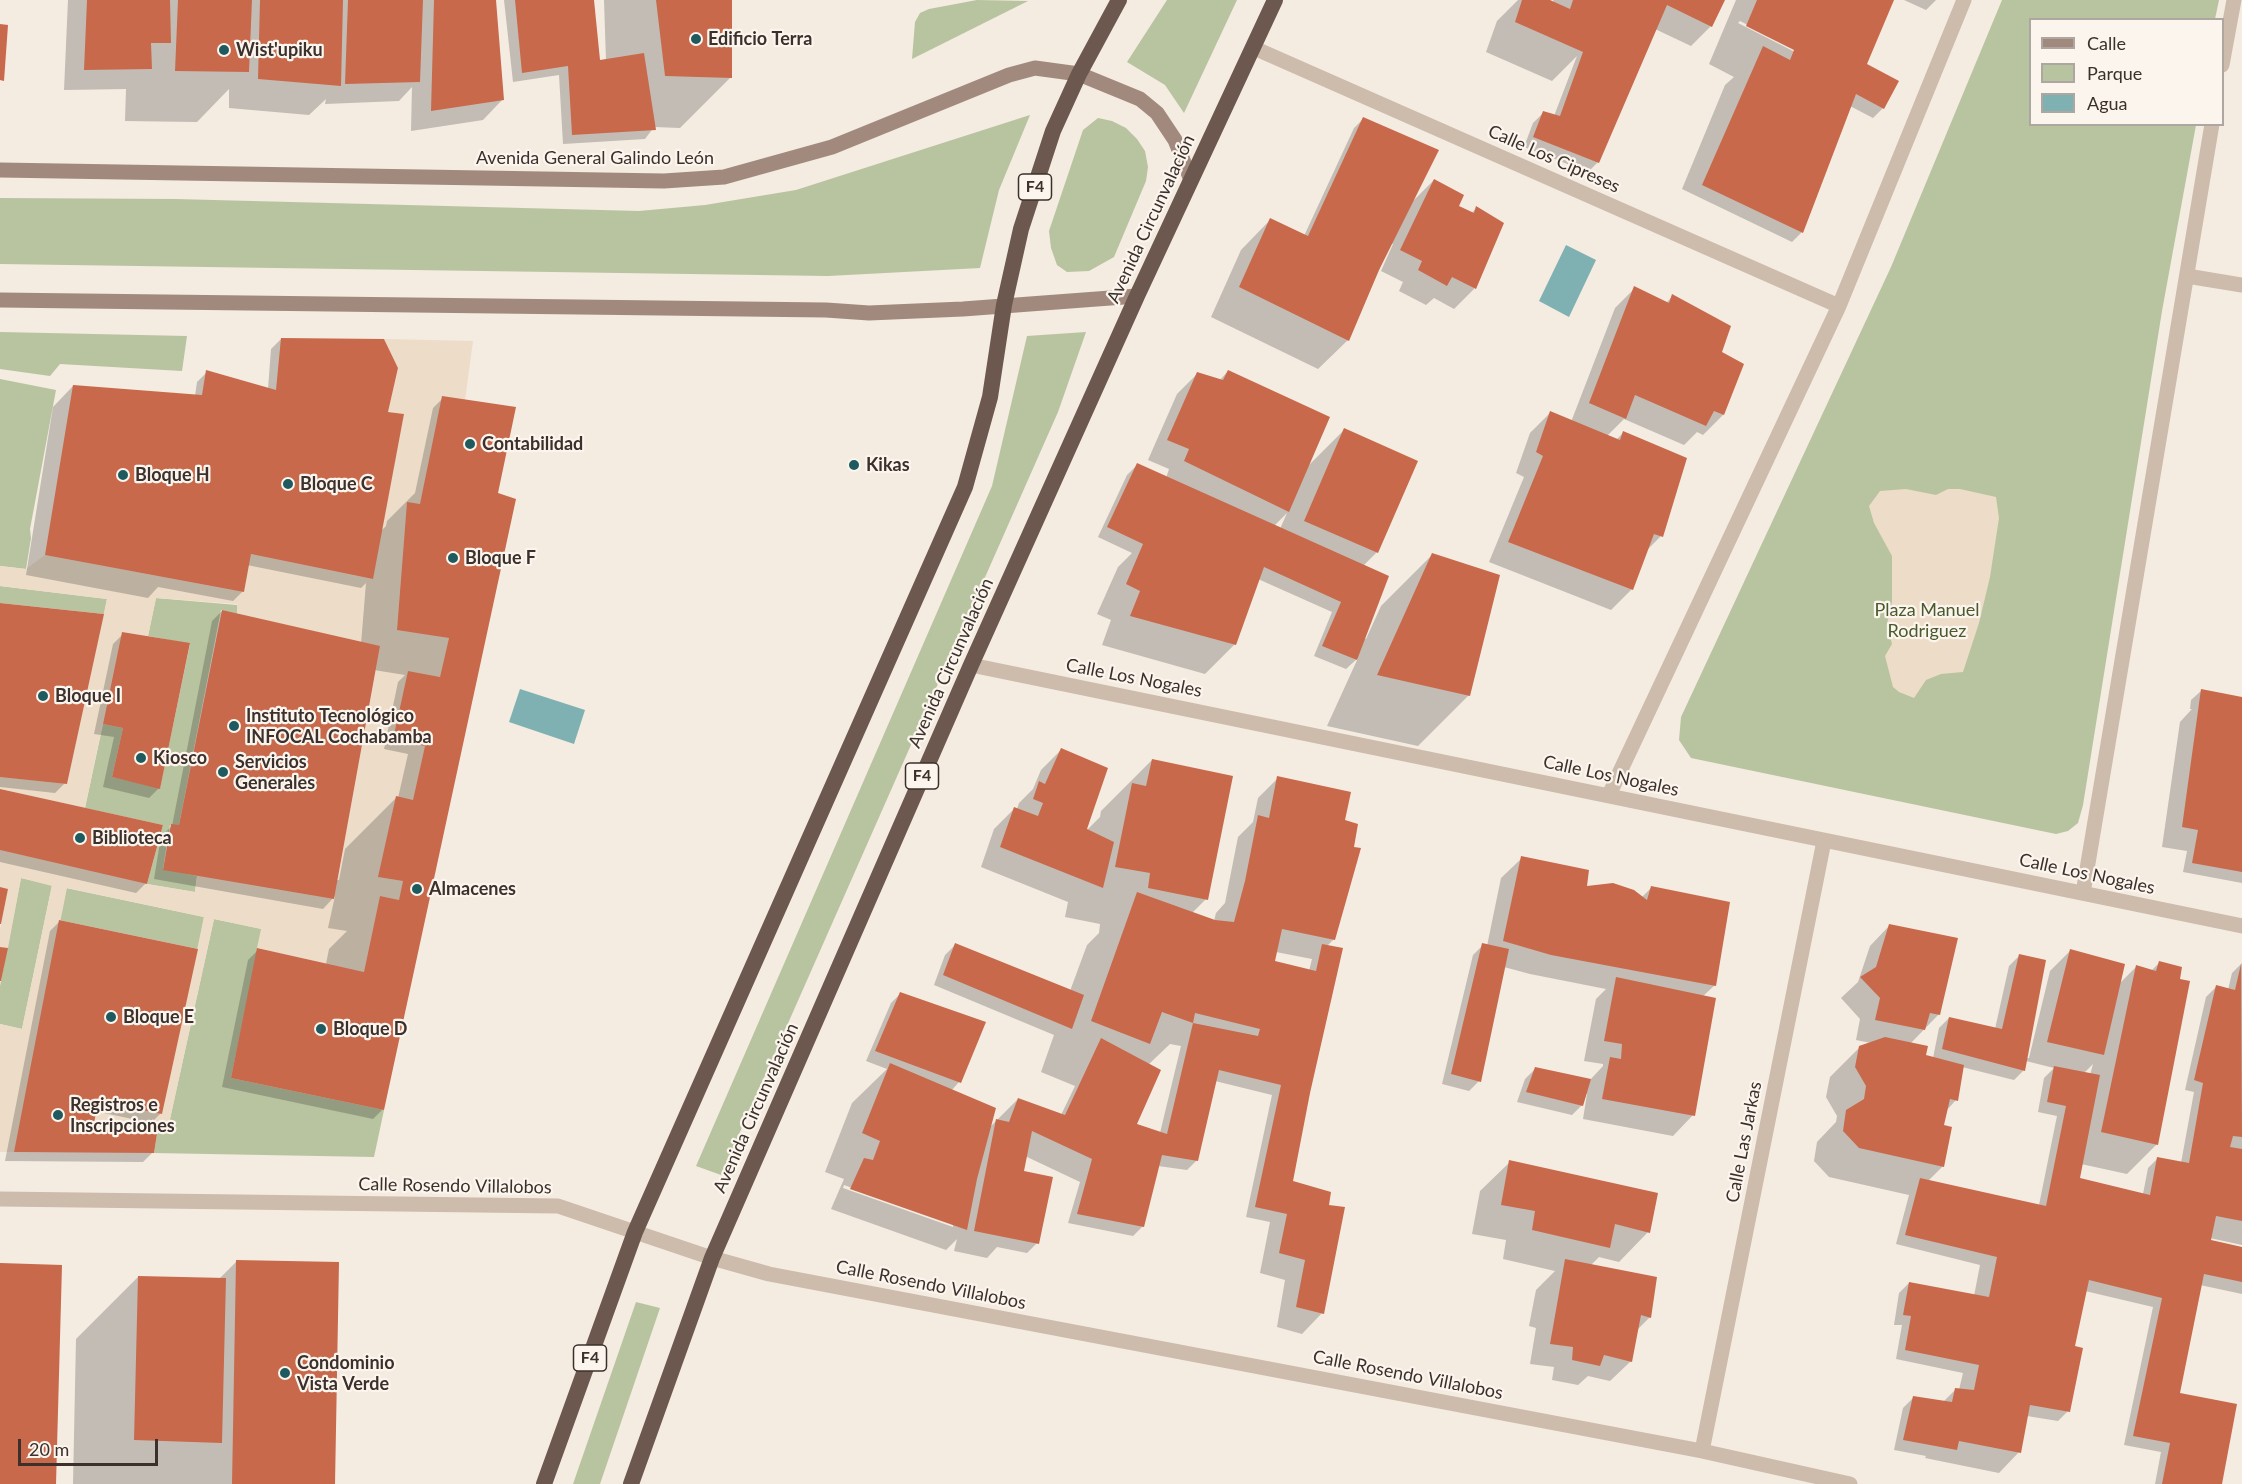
<!DOCTYPE html>
<html>
<head>
<meta charset="utf-8">
<style>
  body { margin:0 }
  #map { position:relative; width:2242px; height:1484px; overflow:hidden; background:#f4ebe1; font-family:Lato,sans-serif }
  canvas { display:block }
  .legend { position:absolute; left:2029px; top:18px; width:195px; height:108px; box-sizing:border-box; background:#fbf5ee; border:2px solid #aea6a0; margin:0; padding:8px 10px; list-style:none; font-size:18px; color:#3b302b }
  .legend li { display:flex; align-items:center; gap:12px; height:30px }
  .legend b { width:30px; border:2px solid #aea6a0 }
  .scale { position:absolute; left:18px; top:1439px; width:140px; height:27px; box-sizing:border-box; border:3px solid #3b302b; border-top:0; padding-left:8px; font-size:18px; line-height:21px; white-space:nowrap; color:#3b302b; -webkit-text-stroke:4px #fbf5ee; paint-order:stroke }
</style>
</head>
<body>
<div id="map">
<canvas width="2242" height="1484"></canvas>
<ul class="legend">
<li><b style="height:8px;background:#a18a7d"></b>Calle</li>
<li><b style="height:16px;background:#b8c4a0"></b>Parque</li>
<li><b style="height:16px;background:#7fb0b2"></b>Agua</li>
</ul>
<div class="scale">20 m</div>
</div>
<script>
const ctx = document.querySelector('canvas').getContext('2d');
ctx.lineJoin = 'round';
function fillPath(path, color) {
  ctx.fillStyle = color;
  ctx.fill(path, 'evenodd');
}
function shape(rows) {
  const path = new Path2D();
  for (const r of rows) {
    path.moveTo(r[0], r[1]);
    for (let i = 2; i < r.length; i += 2) path.lineTo(r[i], r[i + 1]);
  }
  return path;
}
function trace(path, color, width, dash) {
  ctx.strokeStyle = color;
  ctx.lineWidth = width;
  ctx.lineCap = dash ? 'butt' : 'round';
  ctx.setLineDash(dash || []);
  ctx.stroke(path);
}
function label(font, color, halo, rows, align = 'center') {
  ctx.font = font + ' Lato,sans-serif';
  ctx.lineWidth = 4.5;
  ctx.setLineDash([]);
  ctx.textBaseline = 'middle';
  ctx.strokeStyle = halo;
  ctx.fillStyle = color;
  for (const [text, x, y, turn = 0] of rows) {
    ctx.save();
    ctx.translate(x, y);
    ctx.rotate((+turn || 0) * Math.PI / 180);
    ctx.textAlign = isNaN(turn) ? turn : align;
    if (halo) ctx.strokeText(text, 0, 0);
    ctx.fillText(text, 0, 0);
    ctx.restore();
  }
}
const green = shape([
  [977,0,1028,1,912,59,915,22,920,13,929,9],
  [1167,0,1237,0,1184,113,1165,85,1127,62],
  [2002,0,2219,0,2215,19,2030,20,2030,124,2196,125,2162,311,2083,805,2078,823,2068,831,2056,834,1691,758,1679,740,1681,717,1891,267],
  [1030,115,999,190,980,268,828,276,0,264,0,198,175,199,639,211,705,205,796,190],
  [1098,118,1112,121,1126,128,1137,139,1145,151,1148,167,1146,181,1114,257,1089,271,1067,272,1057,265,1051,248,1049,231,1083,130],
  [0,332,187,336,182,371,60,364,50,376,0,369],
  [1086,332,1058,412,721,1175,696,1166,992,486,1027,336],
  [0,379,56,390,30,529,31,538,26,569,0,566],
  [0,586,107,599,104,614,0,603],
  [156,598,237,605,237,614,221,610,179,825,170,825,163,869,197,876,195,892,147,884,163,825,85,808,103,724,123,728,112,777,160,788,190,644,148,636],
  [21,878,52,885,22,1029,0,1024,0,986],
  [66,888,204,917,198,949,59,920],
  [214,919,262,929,231,1078,384,1110,374,1157,154,1153,158,1128,168,1128],
  [636,1302,660,1308,600,1484,573,1484]
]);
const plaza = shape([
  [384,339,473,341,465,400,420,504,407,503,397,629,449,638,440,677,408,671,393,739,425,746,413,800,396,797,379,877,403,881,399,900,380,896,364,972,257,948,261,929,214,919,168,1128,93,1130,98,1101,162,1114,204,917,67,888,14,1152,0,1152,0,1024,22,1029,52,886,21,878,8,948,0,947,0,929,8,889,0,887,0,850,147,884,195,892,197,876,334,899,380,647,237,614,237,604,156,598,148,636,122,632,85,808,0,789,0,777,67,784,107,599,0,586,0,566,26,569,45,555,244,592,251,554,372,579,404,414,388,412,398,368],
  [1906,489,1936,495,1948,489,1960,489,1996,497,1999,518,1990,577,1979,623,1963,672,1941,674,1926,680,1914,698,1899,692,1893,687,1885,656,1892,644,1887,624,1892,602,1892,556,1874,523,1869,506,1880,491]
]);
const water = shape([
  [1566,245,1596,260,1569,317,1539,301],
  [520,689,585,710,574,744,509,722]
]);
const shadow = shape([
  [68,0,494,0,503,99,483,120,411,131,412,87,399,101,325,104,326,99,309,115,229,108,229,89,197,122,125,121,126,89,64,90],
  [504,0,593,0,599,62,606,61,604,0,730,0,731,77,680,128,654,127,645,139,563,144,559,75,513,82],
  [1518,0,1547,0,1554,3,1553,0,1723,0,1711,26,1691,46,1655,29,1598,162,1588,172,1524,147,1533,123,1543,113,1554,116,1577,56,1552,81,1486,52,1497,21],
  [1736,0,1892,0,1863,71,1883,108,1873,118,1850,106,1802,232,1792,242,1682,189,1725,85,1734,77,1709,64],
  [1740,21,1842,73,1842,76,1738,23],
  [1904,0,1936,0,1926,10],
  [1364,118,1412,202,1434,180,1457,206,1471,214,1476,208,1502,224,1474,289,1454,309,1434,298,1426,305,1399,291,1403,282,1381,271,1393,244,1391,243,1348,340,1318,369,1211,317,1241,250,1270,220,1304,236,1354,128],
  [1635,288,1665,304,1673,296,1721,353,1723,415,1703,435,1697,432,1684,445,1624,419,1607,436,1616,440,1624,432,1661,536,1646,551,1632,589,1611,610,1489,562,1524,477,1516,473,1530,433,1550,413,1571,422,1615,308],
  [281,339,386,414,380,532,386,526,387,521,415,493,433,408,443,398,496,494,383,1109,373,1119,222,1087,248,960,258,950,326,964,329,949,347,931,328,928,335,896,323,909,154,879,161,836,172,826,212,621,222,611,361,644,366,583,361,588,247,565,243,591,233,601,158,587,148,598,26,575,53,407,73,386,195,396,197,382,207,372,268,389,271,349],
  [374,670,405,675,398,682,384,749,408,754,398,798,396,798,345,849,339,880,336,880],
  [1228,371,1307,467,1344,430,1416,462,1377,552,1363,566,1364,638,1366,639,1381,606,1432,555,1469,695,1418,746,1327,726,1358,658,1346,669,1314,656,1332,612,1258,579,1235,644,1205,674,1102,645,1111,620,1097,614,1118,567,1132,553,1098,537,1127,475,1137,465,1166,478,1169,469,1148,460,1177,394,1198,373,1219,381],
  [1287,513,1280,529,1274,526],
  [0,605,65,783,55,793,0,787],
  [123,634,159,788,149,798,103,787,114,737,94,734,113,644],
  [2201,691,2242,698,2242,883,2183,872,2187,851,2162,847,2180,722,2192,709,2190,709,2191,700],
  [1061,750,1083,834,1100,817,1101,811,1152,760,1206,899,1192,913,1214,921,1216,913,1225,903,1238,837,1253,822,1258,798,1278,778,1343,822,1334,939,1327,946,1290,1187,1322,1313,1302,1334,1277,1327,1285,1280,1260,1273,1270,1222,1246,1217,1272,1095,1215,1081,1197,1160,1187,1170,1158,1166,1143,1226,1133,1236,1068,1223,1080,1182,1025,1156,1021,1176,1037,1243,1027,1253,997,1247,987,1258,954,1251,957,1239,946,1250,831,1209,844,1179,825,1172,852,1103,887,1069,866,1061,891,1003,901,993,959,1082,951,1091,989,1128,1018,1099,1061,1115,1075,1086,1041,1072,1054,1035,934,985,945,955,955,945,1070,991,1087,945,1099,933,1100,924,1065,917,1068,902,981,867,994,829,1015,808,1017,809,1019,803,1033,789,1041,770],
  [1276,952,1312,959,1309,971,1272,966],
  [1170,1044,1181,1046,1160,1133,1132,1131,1148,1065],
  [844,1185,953,1224,953,1227,843,1188],
  [0,791,146,883,136,893,0,862],
  [1522,858,1585,887,1641,898,1651,888,1715,985,1702,997,1693,1115,1673,1136,1583,1119,1587,1094,1585,1093,1582,1105,1572,1115,1517,1102,1525,1079,1535,1069,1590,1080,1603,1066,1603,1064,1584,1061,1596,999,1606,989,1530,974,1504,967,1479,1081,1469,1091,1442,1084,1473,955,1483,945,1487,946,1501,878],
  [60,921,161,1113,151,1123,95,1111,91,1131,153,1152,143,1162,5,1161,50,931],
  [1890,925,1939,1014,1911,1043,1924,1056,1933,1058,1939,1028,1949,1018,1995,1029,2009,966,2019,956,2026,1058,2029,1058,2050,971,2070,951,2119,984,2136,967,2151,971,2159,963,2157,1144,2127,1174,2081,1164,2078,1179,2143,1194,2148,1168,2158,1158,2181,1163,2194,1092,2185,1090,2206,997,2216,987,2228,990,2232,973,2242,963,2242,1245,2210,1238,2209,1241,2242,1249,2242,1294,2200,1285,2178,1395,2220,1484,2155,1484,2161,1452,2124,1445,2153,1307,2085,1291,2073,1347,2068,1411,2058,1421,2027,1416,2019,1452,1999,1473,1925,1458,1926,1456,1894,1450,1903,1408,1913,1398,1943,1402,1956,1389,1959,1390,1963,1373,1896,1359,1902,1325,1894,1325,1899,1293,1909,1283,1974,1296,1980,1265,1896,1244,1909,1195,1829,1177,1814,1161,1817,1142,1836,1122,1837,1116,1826,1097,1830,1077,1860,1047,1871,1043,1856,1040,1860,1019,1841,998,1858,982,1870,946],
  [2026,1061,2054,1068,2044,1078,2038,1112,2057,1116,2039,1205,1928,1181,1943,1166,1943,1126,1946,1111,1956,1100,1962,1067,2014,1080,2024,1070],
  [2093,1064,2090,1075,2084,1073],
  [1510,1162,1648,1232,1619,1262,1599,1257,1590,1266,1650,1317,1637,1330,1631,1361,1610,1381,1588,1376,1578,1385,1552,1380,1554,1367,1530,1364,1536,1328,1529,1326,1536,1290,1555,1271,1503,1259,1506,1240,1472,1234,1480,1191],
  [236,1262,333,1484,73,1484,76,1339,138,1277,219,1279]
]);
const building = shape([
  [87,0,170,0,171,43,151,43,152,69,84,70],
  [178,0,252,0,249,72,175,71],
  [260,0,343,0,341,86,258,79],
  [348,0,423,0,420,82,345,84],
  [434,0,496,0,504,100,431,111],
  [515,0,594,0,600,60,644,53,656,130,572,135,568,66,522,73],
  [656,0,732,0,732,78,665,76],
  [1522,0,1550,0,1570,9,1573,0,1725,0,1712,27,1667,5,1599,163,1533,137,1543,111,1560,116,1583,52,1515,22],
  [1757,0,1894,0,1867,64,1899,81,1884,109,1856,94,1803,233,1702,185,1763,46,1790,60,1794,50,1746,26],
  [0,24,8,25,4,81,0,80],
  [1363,117,1439,150,1379,270,1349,341,1239,287,1270,218,1308,236],
  [1434,179,1464,195,1459,206,1474,213,1476,206,1504,223,1476,289,1452,277,1447,286,1418,270,1422,261,1400,250],
  [1634,286,1669,303,1672,294,1731,326,1722,352,1744,364,1724,415,1714,411,1706,426,1635,395,1626,419,1589,403],
  [281,338,384,339,398,368,388,412,404,414,373,579,251,554,244,592,45,555,73,385,202,395,206,370,276,390],
  [1228,370,1330,417,1289,512,1184,461,1189,449,1167,440,1197,372,1223,380],
  [442,396,516,407,498,493,516,499,384,1110,231,1078,257,948,364,972,380,896,399,900,403,881,378,877,396,796,413,800,425,746,393,739,408,671,440,677,449,638,397,630,407,502,420,504],
  [1550,411,1620,440,1623,431,1687,458,1663,537,1654,534,1633,590,1508,542,1543,456,1536,452],
  [1344,428,1418,461,1378,553,1304,521],
  [1137,463,1389,576,1357,660,1322,646,1341,602,1264,567,1236,645,1130,616,1140,591,1126,584,1143,544,1107,527],
  [1432,553,1500,575,1470,696,1377,675],
  [0,603,104,614,67,784,0,777],
  [222,610,380,646,334,899,163,870,171,824,179,825],
  [122,632,190,643,160,789,112,777,123,728,103,724],
  [2201,689,2242,697,2242,872,2192,863,2198,830,2182,827],
  [1061,748,1108,768,1087,829,1114,842,1103,888,1000,847,1014,807,1038,816,1043,803,1033,799,1039,781,1045,784],
  [1152,759,1233,776,1208,900,1148,888,1150,873,1115,867,1132,783,1146,786],
  [1277,776,1351,792,1345,820,1358,824,1354,847,1361,848,1335,940,1282,929,1275,961,1316,971,1322,944,1343,948,1310,1093,1293,1181,1331,1192,1329,1205,1345,1207,1324,1314,1296,1307,1305,1260,1279,1253,1287,1214,1255,1207,1281,1085,1219,1070,1198,1161,1162,1155,1144,1227,1077,1214,1092,1159,1032,1131,1024,1171,1053,1177,1039,1244,974,1231,996,1119,1009,1122,1018,1098,1065,1115,1101,1038,1161,1070,1137,1124,1167,1134,1193,1023,1258,1036,1260,1029,1195,1013,1193,1023,1162,1012,1150,1044,1091,1021,1137,892,1215,920,1234,922,1245,881,1258,815,1269,818],
  [0,789,163,825,147,884,0,850],
  [1521,856,1589,870,1587,886,1613,883,1634,890,1647,900,1651,886,1730,902,1716,986,1551,955,1503,941],
  [0,887,8,889,1,924,0,924],
  [59,920,198,949,162,1114,98,1101,93,1130,158,1128,154,1153,14,1152],
  [1889,924,1958,938,1940,1015,1930,1013,1925,1030,1875,1020,1880,998,1860,977,1876,967],
  [955,943,1084,995,1072,1029,943,975],
  [1482,943,1509,949,1481,1082,1451,1074],
  [0,947,8,948,1,981,0,981],
  [2070,949,2125,964,2104,1055,2047,1042],
  [2019,954,2046,960,2025,1071,1942,1049,1949,1017,2002,1029],
  [2159,961,2182,967,2180,979,2190,981,2158,1145,2101,1132,2136,965,2156,971],
  [2241,964,2242,1137,2233,1136,2230,1147,2242,1149,2242,1221,2216,1216,2211,1240,2242,1247,2242,1282,2204,1274,2180,1393,2237,1404,2222,1484,2162,1484,2170,1443,2133,1436,2162,1298,2089,1280,2075,1346,2083,1348,2070,1412,2030,1405,2021,1453,1959,1441,1957,1450,1903,1440,1913,1396,1952,1402,1955,1388,1974,1390,1979,1365,1905,1350,1911,1316,1903,1315,1909,1282,1989,1297,1997,1257,1905,1235,1920,1178,2046,1206,2066,1106,2047,1102,2054,1066,2100,1075,2080,1178,2150,1195,2157,1157,2189,1163,2203,1083,2194,1080,2216,985,2235,990],
  [1616,977,1716,998,1695,1116,1602,1099,1610,1057,1621,1059,1622,1044,1604,1041],
  [900,992,986,1022,961,1083,875,1051],
  [1885,1037,1928,1046,1926,1055,1964,1065,1958,1101,1950,1099,1944,1125,1952,1127,1944,1167,1859,1148,1843,1131,1846,1110,1864,1099,1866,1086,1855,1067,1859,1046],
  [890,1063,996,1108,977,1179,967,1230,850,1189,864,1158,873,1160,880,1141,862,1133],
  [1535,1067,1591,1079,1583,1106,1526,1092],
  [1509,1160,1658,1193,1650,1233,1615,1224,1610,1248,1532,1230,1535,1211,1501,1205],
  [1565,1259,1657,1277,1651,1318,1641,1315,1632,1362,1604,1355,1600,1366,1572,1360,1573,1347,1550,1344],
  [236,1260,339,1262,335,1484,232,1484],
  [0,1263,62,1265,56,1484,0,1484],
  [138,1276,226,1278,222,1443,134,1440]
]);
const minor = shape([
  [1254,48,1839,306],
  [2222,65,2234,0],
  [2187,276,2242,285],
  [971,665,2242,926],
  [1609,795,1839,306,1964,0],
  [2083,893,2212,124],
  [0,1199,558,1206,712,1258,769,1274,1702,1451,1850,1484],
  [1702,1451,1824,841]
]);
const secondary = shape([
  [0,170,664,181,724,177,832,147,1009,75,1035,68,1079,74,1140,99,1157,113,1175,140,1191,180],
  [0,300,826,310,869,313,963,309,1137,296]
]);
const trunk = shape([
  [544,1484,635,1232,965,487,990,397,1004,305,1021,229,1053,131,1079,74,1119,0],
  [631,1484,712,1258,971,665,1137,296,1275,0]
]);
const markers = [
  [696,39,6,"#1f5a5e"],
  [224,50,6,"#1f5a5e"],
  [470,444,6,"#1f5a5e"],
  [854,465,6,"#1f5a5e"],
  [123,475,6,"#1f5a5e"],
  [288,484,6,"#1f5a5e"],
  [453,558,6,"#1f5a5e"],
  [43,696,6,"#1f5a5e"],
  [234,726,6,"#1f5a5e"],
  [141,758,6,"#1f5a5e"],
  [223,772,6,"#1f5a5e"],
  [80,838,6,"#1f5a5e"],
  [417,889,6,"#1f5a5e"],
  [111,1017,6,"#1f5a5e"],
  [321,1029,6,"#1f5a5e"],
  [58,1115,6,"#1f5a5e"],
  [285,1373,6,"#1f5a5e"]
];
const shields = [
  [1035,187,33],
  [922,776,33],
  [590,1358,33]
];
const shieldNames = [
  ["F4",1035,187],
  ["F4",922,776],
  ["F4",590,1358]
];
const poiNames = [
  ["Edificio Terra",708,39],
  ["Wist'upiku",236,50],
  ["Contabilidad",482,444],
  ["Kikas",866,465],
  ["Bloque H",135,475],
  ["Bloque C",300,484],
  ["Bloque F",465,558],
  ["Bloque I",55,696],
  ["Instituto Tecnológico",246,716],
  ["INFOCAL Cochabamba",246,737],
  ["Kiosco",153,758],
  ["Servicios",235,762],
  ["Generales",235,783],
  ["Biblioteca",92,838],
  ["Almacenes",429,889],
  ["Bloque E",123,1017],
  ["Bloque D",333,1029],
  ["Registros e",70,1105],
  ["Inscripciones",70,1126],
  ["Condominio",297,1363],
  ["Vista Verde",297,1384]
];
const streetNames = [
  ["Avenida General Galindo León",595,158],
  ["Calle Los Cipreses",1554,159,24],
  ["Avenida Circunvalación",1151,219,-65],
  ["Avenida Circunvalación",951,663,-66],
  ["Calle Los Nogales",1134,678,11],
  ["Calle Los Nogales",1611,776,12],
  ["Calle Los Nogales",2087,874,12],
  ["Avenida Circunvalación",756,1108,-66],
  ["Calle Las Jarkas",1744,1142,-79],
  ["Calle Rosendo Villalobos",455,1186,1],
  ["Calle Rosendo Villalobos",931,1285,11],
  ["Calle Rosendo Villalobos",1408,1375,11]
];
const parkNames = [
  ["Plaza Manuel",1927,610],
  ["Rodriguez",1927,631]
];
fillPath(green, '#b8c4a0');
fillPath(plaza, '#ecdcc8');
fillPath(water, '#7fb0b2');
fillPath(shadow, '#0003');
fillPath(building, '#c8694b');
trace(minor, '#cdbbac', 15);
trace(secondary, '#a18a7d', 15);
trace(trunk, '#6c584f', 16);
for (const [x, y, r, color] of markers) {
  const dot = new Path2D();
  dot.arc(x, y, r, 0, 2 * Math.PI);
  ctx.fillStyle = color;
  ctx.fill(dot);
  trace(dot, '#fbf5ee', 2);
}
for (const [x, y, w] of shields) {
  const box = new Path2D();
  box.roundRect(x - w / 2, y - 13, w, 26, 4.5);
  ctx.fillStyle = '#fbf5ee';
  ctx.fill(box);
  trace(box, '#3b302b', 1.5);
}
label('bold 16px', '#3b302b', null, shieldNames);
label('bold 18px', '#3b302b', '#fbf5ee', poiNames, 'left');
label('18px', '#3b302b', '#fbf5ee', streetNames);
label('18px', '#4a5a2e', '#fbf5ee', parkNames);
</script>
</body>
</html>
